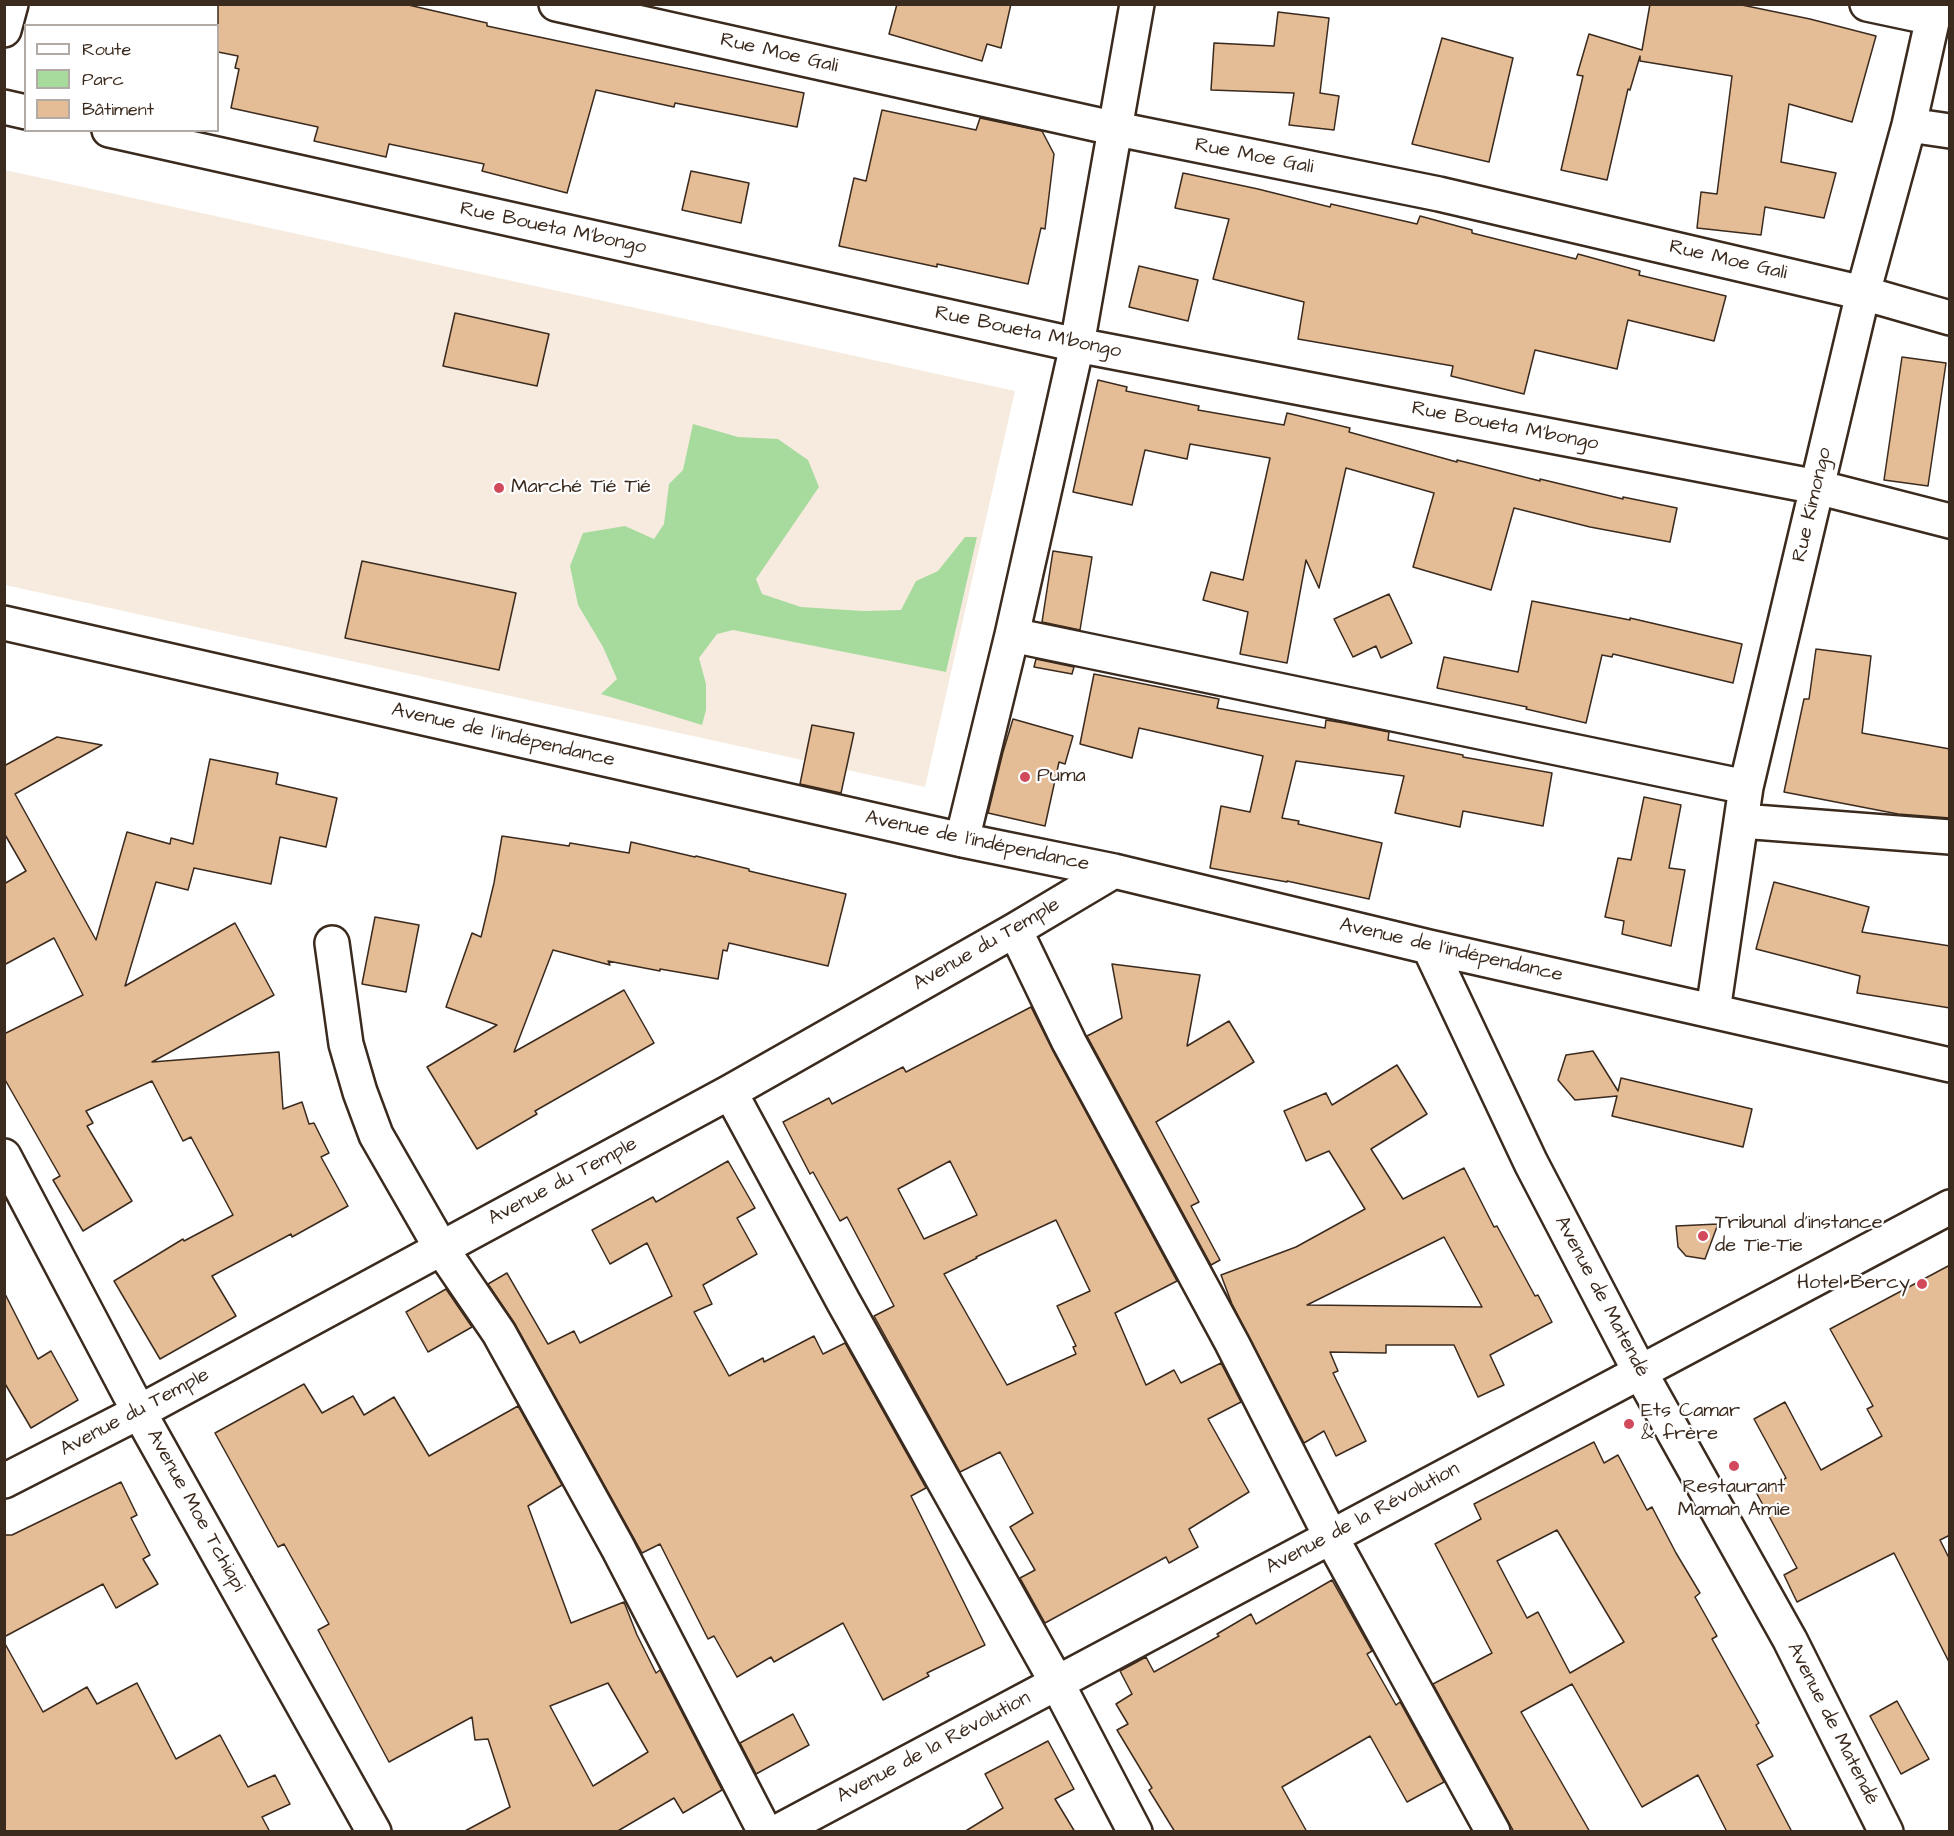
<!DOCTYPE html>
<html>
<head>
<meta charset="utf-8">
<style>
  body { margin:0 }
  #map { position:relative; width:1954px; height:1836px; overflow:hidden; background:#fff; font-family:"Architects Daughter",sans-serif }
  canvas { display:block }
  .frame { position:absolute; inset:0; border:6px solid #3b2a1e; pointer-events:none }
  .legend { position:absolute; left:24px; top:24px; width:195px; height:108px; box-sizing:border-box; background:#fff; border:2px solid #b1aaa5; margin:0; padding:8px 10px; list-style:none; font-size:18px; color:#3b2a1e }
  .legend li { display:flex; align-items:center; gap:12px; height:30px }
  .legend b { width:30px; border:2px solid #b1aaa5 }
</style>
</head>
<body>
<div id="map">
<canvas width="1954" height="1836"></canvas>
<div class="frame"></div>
<ul class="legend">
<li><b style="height:8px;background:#fff"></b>Route</li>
<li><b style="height:16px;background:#a7db9e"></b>Parc</li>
<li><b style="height:16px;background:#e4bc95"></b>Bâtiment</li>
</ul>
</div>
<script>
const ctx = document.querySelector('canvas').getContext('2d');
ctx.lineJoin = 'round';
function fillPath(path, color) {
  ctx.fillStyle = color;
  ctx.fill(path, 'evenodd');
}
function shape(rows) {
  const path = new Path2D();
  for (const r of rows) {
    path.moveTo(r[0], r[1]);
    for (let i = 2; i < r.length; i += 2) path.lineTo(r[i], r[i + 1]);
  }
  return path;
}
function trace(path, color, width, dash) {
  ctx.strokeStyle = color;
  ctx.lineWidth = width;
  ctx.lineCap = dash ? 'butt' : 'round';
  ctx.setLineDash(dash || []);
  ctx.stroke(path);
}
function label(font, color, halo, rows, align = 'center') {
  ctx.font = font + ' "Architects Daughter",sans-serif';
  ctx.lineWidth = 4.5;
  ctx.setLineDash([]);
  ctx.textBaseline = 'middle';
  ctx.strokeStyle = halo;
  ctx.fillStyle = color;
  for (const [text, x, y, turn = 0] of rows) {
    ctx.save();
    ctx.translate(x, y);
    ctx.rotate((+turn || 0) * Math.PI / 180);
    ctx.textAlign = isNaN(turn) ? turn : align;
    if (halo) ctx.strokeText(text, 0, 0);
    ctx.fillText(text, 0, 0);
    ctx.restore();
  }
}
const built = shape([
  [5,170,1015,391,925,787,5,585]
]);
const green = shape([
  [693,424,738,437,778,439,808,460,819,487,756,579,762,594,801,607,863,611,901,610,916,581,938,571,965,537,977,537,946,672,733,630,717,634,699,658,706,684,706,710,702,725,601,694,617,679,603,647,578,605,570,566,583,533,625,526,654,539,664,524,669,484,683,470]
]);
const building = shape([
  [218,4,404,4,487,23,487,26,804,93,797,127,675,103,674,107,596,90,567,193,482,171,484,164,389,144,386,157,314,141,318,127,231,108,239,69,235,68,238,56,218,52,218,4],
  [897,4,1011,4,1001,48,987,44,982,61,889,34,897,4],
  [1650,4,1737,4,1810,19,1876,36,1852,122,1789,104,1781,162,1836,173,1824,218,1765,207,1761,235,1697,228,1701,192,1717,194,1732,76,1640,61,1640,56,1630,90,1628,89,1607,180,1561,170,1583,76,1577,75,1589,34,1642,50,1650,4],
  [1278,12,1329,18,1320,93,1339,96,1334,130,1289,125,1294,93,1211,90,1214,43,1274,46,1278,12],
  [1442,38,1513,58,1489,162,1412,144,1442,38],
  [882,110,976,130,980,118,1042,131,1054,154,1045,229,1041,228,1028,284,937,264,937,267,839,246,854,178,866,181,882,110],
  [691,171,749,183,741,223,682,210,691,171],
  [1183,173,1258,189,1330,207,1331,204,1417,224,1420,216,1472,230,1472,233,1576,259,1578,254,1640,271,1639,275,1726,296,1714,341,1628,320,1617,369,1535,350,1524,394,1451,376,1453,366,1298,339,1304,302,1213,279,1229,219,1175,208,1183,173],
  [1139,266,1198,280,1188,321,1129,307,1139,266],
  [455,313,549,334,537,386,443,366,455,313],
  [1902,357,1946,363,1928,486,1884,480,1902,357],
  [1098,380,1127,387,1126,391,1199,406,1198,410,1284,425,1287,413,1350,428,1349,432,1457,462,1457,460,1540,481,1540,479,1623,499,1623,497,1677,508,1670,542,1590,527,1514,508,1491,590,1413,567,1434,493,1346,468,1319,588,1306,560,1287,663,1240,654,1248,612,1203,600,1211,572,1243,580,1270,458,1190,444,1187,459,1145,450,1132,505,1073,492,1098,380],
  [1053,551,1092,557,1080,630,1042,622,1053,551],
  [362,561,516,593,499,670,345,638,362,561],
  [1389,594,1412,643,1381,658,1376,646,1353,657,1334,619,1389,594],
  [1532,601,1630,620,1630,618,1742,644,1733,683,1613,654,1612,657,1602,655,1586,723,1526,709,1527,707,1437,688,1444,657,1518,672,1532,601],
  [1816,649,1871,656,1862,733,1950,749,1950,818,1898,814,1784,792,1804,699,1809,699,1816,649],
  [1036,659,1074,667,1072,674,1034,667,1036,659],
  [1094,674,1219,699,1217,708,1325,728,1326,720,1344,723,1389,732,1388,740,1463,755,1463,757,1552,773,1543,826,1463,811,1460,827,1395,813,1404,776,1296,761,1282,818,1299,821,1298,824,1382,843,1369,899,1287,881,1287,882,1210,868,1221,806,1250,812,1263,756,1139,728,1132,758,1080,744,1094,674],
  [1013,719,1073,736,1065,764,1059,762,1045,826,988,813,1003,752,1013,719],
  [812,725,854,733,841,793,800,784,812,725],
  [57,737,102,745,15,794,96,940,127,832,170,844,171,838,193,844,210,759,278,773,276,784,337,798,326,847,280,837,271,884,194,868,188,890,156,882,125,986,235,923,274,995,152,1062,279,1052,283,1109,302,1102,309,1124,314,1123,329,1153,321,1157,348,1206,292,1237,291,1234,212,1276,236,1316,160,1359,114,1281,183,1239,184,1241,233,1215,191,1137,183,1141,152,1081,86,1111,93,1123,87,1126,132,1201,83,1231,53,1180,60,1176,4,1078,4,1034,83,995,54,938,4,965,4,884,26,871,4,833,4,766,57,737],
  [1644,797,1681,805,1669,868,1685,870,1671,946,1622,934,1624,921,1605,917,1618,858,1631,860,1644,797],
  [502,836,569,846,570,843,629,853,631,842,695,857,696,856,749,869,749,871,846,894,828,966,729,943,727,951,723,950,718,979,660,969,660,971,608,961,610,965,553,950,514,1052,624,990,654,1043,535,1111,537,1114,477,1149,427,1067,497,1025,446,1007,472,933,481,937,494,883,502,836],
  [1774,882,1869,907,1862,932,1950,946,1950,1008,1857,993,1860,976,1756,949,1774,882],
  [375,917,419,925,406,992,362,984,375,917],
  [1112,964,1200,975,1187,1046,1229,1021,1254,1062,1156,1122,1199,1202,1191,1206,1220,1260,1211,1265,1087,1036,1122,1018,1112,964],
  [1031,1007,1053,1051,1177,1281,1115,1313,1146,1385,1174,1370,1181,1383,1221,1363,1241,1402,1208,1419,1249,1492,1189,1529,1198,1547,1169,1563,1166,1557,1045,1623,1020,1578,1035,1570,1010,1527,1033,1513,1000,1452,960,1472,874,1316,894,1306,847,1217,840,1221,813,1172,810,1174,783,1122,829,1098,832,1104,903,1067,906,1072,1031,1007],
  [950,1161,977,1215,924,1239,898,1189,950,1161],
  [1056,1220,1090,1291,1057,1306,1076,1346,1073,1347,1076,1354,1007,1385,944,1274,977,1258,976,1257,1056,1220],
  [1593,1051,1618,1091,1621,1078,1752,1109,1743,1147,1612,1116,1617,1096,1575,1100,1558,1080,1566,1055,1593,1051],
  [1397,1065,1427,1114,1371,1149,1403,1199,1464,1168,1494,1227,1497,1226,1535,1296,1538,1295,1552,1322,1490,1355,1504,1385,1478,1397,1454,1345,1386,1345,1386,1353,1330,1352,1338,1371,1333,1373,1366,1441,1336,1456,1324,1431,1304,1443,1232,1304,1221,1275,1296,1247,1365,1209,1329,1151,1306,1161,1284,1111,1326,1093,1332,1105,1397,1065],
  [1444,1237,1482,1307,1307,1305,1444,1237],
  [728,1161,755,1208,737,1218,757,1254,703,1285,712,1304,694,1312,729,1376,763,1358,764,1362,814,1336,823,1354,845,1343,926,1488,911,1496,985,1645,927,1673,929,1676,883,1700,843,1623,774,1662,771,1657,737,1677,714,1636,708,1639,660,1544,642,1553,515,1324,488,1284,507,1273,548,1344,574,1331,580,1343,672,1296,647,1243,610,1264,592,1230,653,1197,656,1202,728,1161],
  [1718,1224,1705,1259,1686,1256,1678,1247,1676,1226,1718,1224],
  [1950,1265,1950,1535,1940,1540,1950,1560,1950,1664,1894,1553,1797,1602,1784,1575,1797,1568,1757,1494,1786,1478,1754,1419,1785,1402,1821,1470,1882,1436,1867,1409,1873,1406,1830,1329,1950,1265],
  [446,1289,472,1327,428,1352,406,1312,446,1289],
  [4,1292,38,1359,51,1351,78,1400,31,1428,4,1382,4,1292],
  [304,1384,322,1413,353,1396,364,1415,394,1397,429,1456,518,1406,562,1485,528,1506,571,1623,624,1602,637,1635,656,1673,660,1670,722,1790,683,1813,674,1798,616,1832,463,1832,510,1807,488,1739,475,1740,472,1717,389,1762,318,1630,329,1624,284,1544,278,1547,215,1433,304,1384],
  [608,1683,648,1752,593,1786,550,1706,608,1683],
  [1594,1442,1604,1463,1618,1455,1647,1510,1652,1507,1676,1553,1700,1593,1695,1597,1717,1636,1712,1639,1759,1723,1756,1725,1773,1756,1757,1765,1792,1832,1727,1832,1698,1775,1642,1807,1572,1684,1521,1712,1590,1832,1514,1832,1433,1684,1492,1653,1435,1544,1481,1519,1474,1504,1594,1442],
  [1557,1530,1624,1642,1570,1673,1538,1612,1527,1618,1497,1561,1557,1530],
  [121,1482,137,1515,131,1518,150,1555,143,1559,158,1584,116,1608,103,1584,4,1637,4,1535,12,1535,121,1482],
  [1332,1580,1372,1651,1367,1654,1396,1705,1400,1702,1444,1782,1407,1802,1370,1736,1282,1787,1307,1832,1175,1832,1149,1790,1152,1788,1117,1730,1128,1724,1116,1704,1132,1694,1120,1671,1146,1657,1154,1672,1219,1636,1217,1634,1251,1614,1256,1624,1332,1580],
  [4,1642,43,1712,87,1687,97,1704,137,1683,176,1759,220,1735,248,1787,275,1775,290,1804,262,1817,270,1832,4,1832,4,1642],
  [1897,1701,1929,1759,1901,1774,1870,1716,1897,1701],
  [793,1714,809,1745,756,1774,740,1743,793,1714],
  [1048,1741,1074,1789,1055,1799,1075,1832,964,1832,1003,1808,985,1774,1048,1741]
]);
const minor = shape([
  [556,4,1117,129,1439,194,1863,293,1950,318],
  [1867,4,1933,18],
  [4,30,11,4],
  [4,107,26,112],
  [1909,125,1950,131],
  [109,130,1077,345,1817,487,1950,521],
  [4,623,962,840,1114,871,1429,947,1950,1065],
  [1012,635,1746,787],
  [1741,821,1950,837],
  [962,840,1012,635,1077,345,1137,4],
  [1015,930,1069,1042,1232,1343,1331,1537,1493,1832],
  [332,943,346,1044,360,1092,376,1135,441,1248,499,1333,618,1548,765,1832],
  [1429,947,1531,1163,1640,1372,1790,1640,1886,1832],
  [1713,1011,1746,787,1863,293,1909,125,1936,4],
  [730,1092,843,1301,1057,1683,1135,1832],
  [4,1156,139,1412,374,1832],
  [4,1481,139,1412,730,1092,1015,930,1114,871],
  [777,1832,1950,1207]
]);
const markers = [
  [499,488,6,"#d1495b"],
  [1025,777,6,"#d1495b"],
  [1703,1236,6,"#d1495b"],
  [1922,1284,6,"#d1495b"],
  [1629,1424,6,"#d1495b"],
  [1734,1466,6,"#d1495b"]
];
const streetNames = [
  ["Rue Moe Gali",779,54,13],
  ["Rue Moe Gali",1254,157,11],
  ["Rue Boueta M'bongo",553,229,12],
  ["Rue Moe Gali",1728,261,13],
  ["Rue Boueta M'bongo",1028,333,12],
  ["Rue Boueta M'bongo",1505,427,11],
  ["Rue Kimongo",1813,505,-77],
  ["Avenue de l'indépendance",503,736,13],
  ["Avenue de l'indépendance",977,842,12],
  ["Avenue du Temple",987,945,-30],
  ["Avenue de l'indépendance",1451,951,13],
  ["Avenue du Temple",563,1182,-28],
  ["Avenue de Matendé",1601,1297,62],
  ["Avenue du Temple",135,1413,-28],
  ["Avenue Moe Tchiapi",195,1511,61],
  ["Avenue de la Révolution",1363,1519,-28],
  ["Avenue de Matendé",1832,1724,63],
  ["Avenue de la Révolution",934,1748,-28]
];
const poiNames = [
  ["Marché Tié Tié",511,488],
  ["Puma",1037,777],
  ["Tribunal d'instance",1715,1224],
  ["de Tie-Tie",1715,1247],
  ["Hotel Bercy",1910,1284,"right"],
  ["Ets Camar",1641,1412],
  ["& frère",1641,1435],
  ["Restaurant",1734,1488,"center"],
  ["Maman Amie",1734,1511,"center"]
];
fillPath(built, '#f7ebdf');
fillPath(green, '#a7db9e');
fillPath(building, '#e4bc95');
trace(building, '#3b2a1e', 1.5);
trace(minor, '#3b2a1e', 38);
trace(minor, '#fff', 33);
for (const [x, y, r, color] of markers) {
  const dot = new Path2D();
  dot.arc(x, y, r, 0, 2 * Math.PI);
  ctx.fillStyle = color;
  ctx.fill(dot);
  trace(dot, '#fff', 2);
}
label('20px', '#3b2a1e', '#fff', streetNames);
label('20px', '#3b2a1e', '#fff', poiNames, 'left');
</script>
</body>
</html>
